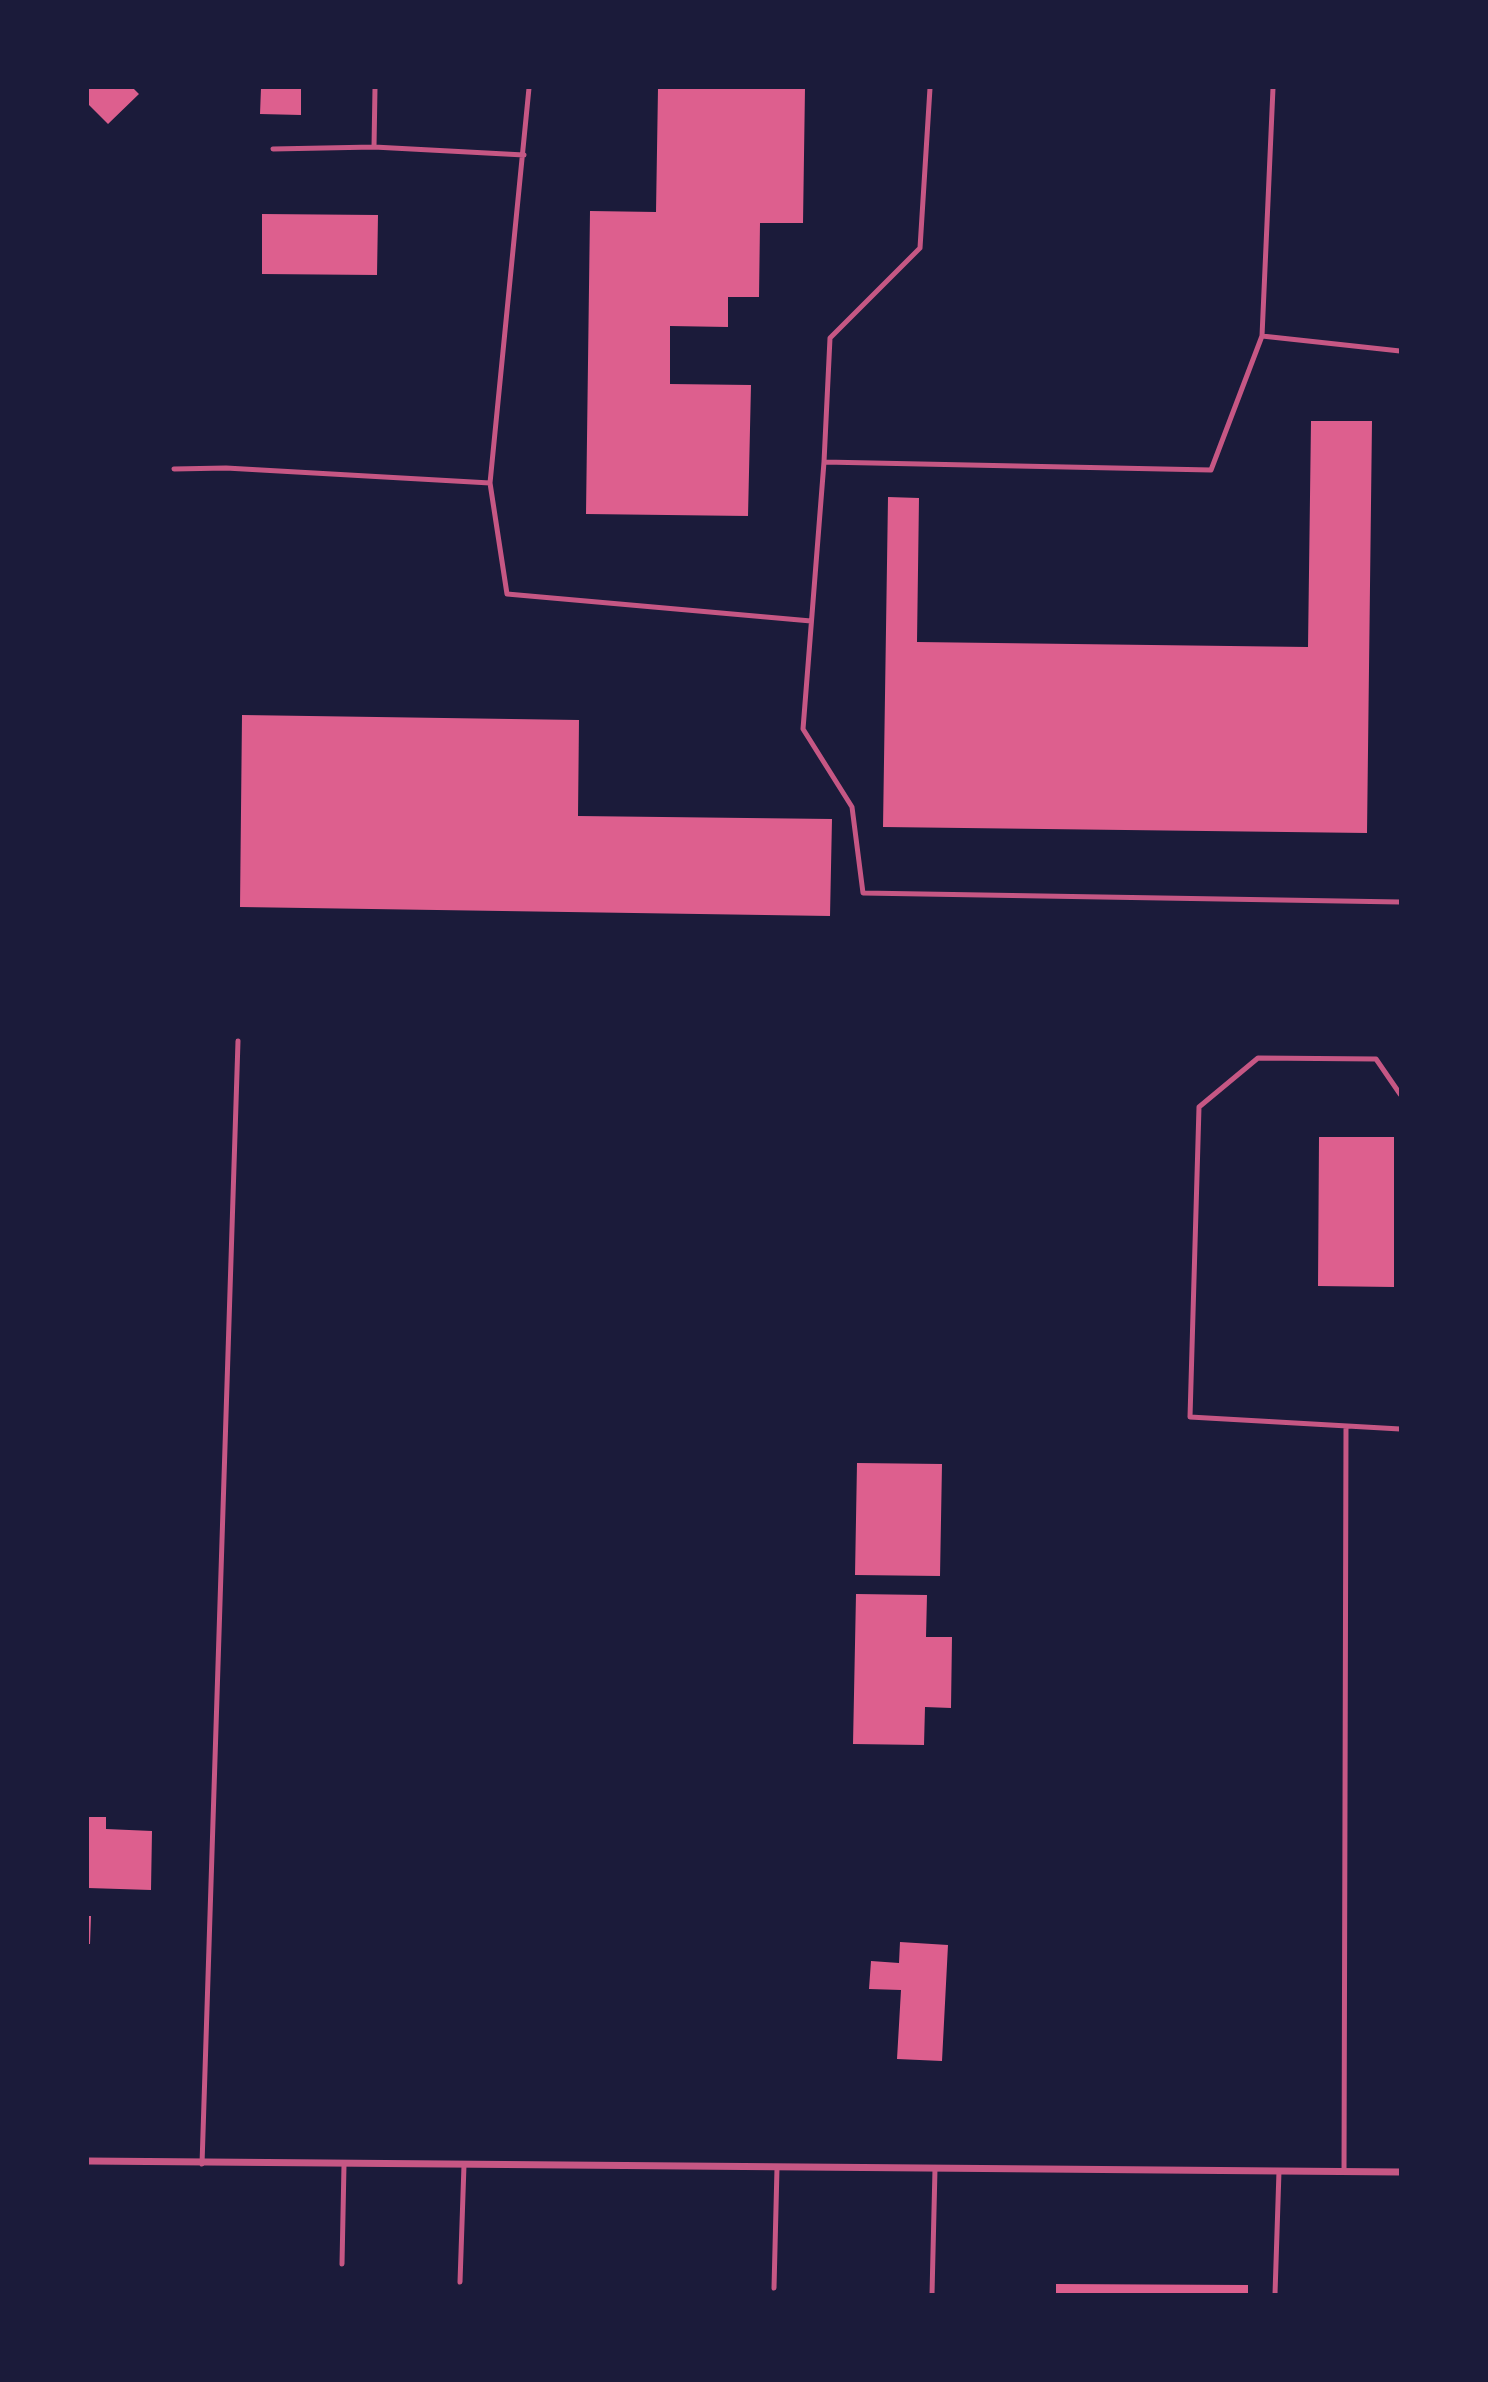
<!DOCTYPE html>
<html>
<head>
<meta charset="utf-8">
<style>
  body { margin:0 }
  #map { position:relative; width:1488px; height:2382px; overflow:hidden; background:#1b1b3a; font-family:Jost,sans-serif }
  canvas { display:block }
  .frame { position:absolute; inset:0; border:89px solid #1b1b3a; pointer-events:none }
</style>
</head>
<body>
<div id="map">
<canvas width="1488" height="2382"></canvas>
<div class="frame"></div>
</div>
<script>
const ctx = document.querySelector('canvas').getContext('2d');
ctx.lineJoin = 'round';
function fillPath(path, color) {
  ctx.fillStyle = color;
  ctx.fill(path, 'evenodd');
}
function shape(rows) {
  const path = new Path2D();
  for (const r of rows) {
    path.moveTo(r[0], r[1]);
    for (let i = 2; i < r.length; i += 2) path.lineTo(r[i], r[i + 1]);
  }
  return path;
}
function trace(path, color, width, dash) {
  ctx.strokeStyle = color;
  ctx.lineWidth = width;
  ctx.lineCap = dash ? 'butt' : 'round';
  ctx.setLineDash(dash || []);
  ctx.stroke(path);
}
const building = shape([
  [88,88,133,88,139,94,108,124,88,104],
  [261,88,301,88,301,115,260,114],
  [658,88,805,88,803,223,760,223,759,297,728,297,728,327,670,326,670,384,751,385,748,516,586,514,590,211,656,212],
  [262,214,378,215,377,275,262,274],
  [1311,421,1372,421,1367,833,883,827,888,497,919,498,917,642,1308,647],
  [242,715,579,720,578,816,832,819,830,916,240,907],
  [1319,1137,1394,1137,1394,1287,1318,1286],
  [857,1463,942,1464,940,1576,855,1575],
  [856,1594,927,1595,926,1637,952,1637,951,1708,925,1707,924,1745,853,1744],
  [88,1817,106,1817,106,1829,152,1831,151,1890,88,1888],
  [88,1916,91,1916,90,1944,88,1944],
  [900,1942,948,1945,942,2061,897,2059,901,1990,869,1989,871,1961,899,1963],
  [1056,2284,1248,2285,1248,2294,1056,2294]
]);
const service = shape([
  [375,88,374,147,524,155],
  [529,88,490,483,507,594,811,621],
  [273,149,374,147],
  [1262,336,1273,88],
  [1400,351,1262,336,1211,470,824,462,803,729,852,807,863,893,1400,902],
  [824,462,830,338,920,248,930,88],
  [174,469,226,468,490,483],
  [1400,1094,1376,1059,1258,1058,1199,1107,1190,1417,1400,1429],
  [202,2164,238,1041],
  [1344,2172,1346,1427],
  [342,2264,344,2165],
  [460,2282,464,2165],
  [774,2288,777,2168],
  [932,2294,935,2169],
  [1275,2294,1279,2171]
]);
const minor = shape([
  [88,2161,1400,2172]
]);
fillPath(building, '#dd5f8e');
trace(service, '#c65784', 5);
trace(minor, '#c65784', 7);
</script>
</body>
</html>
